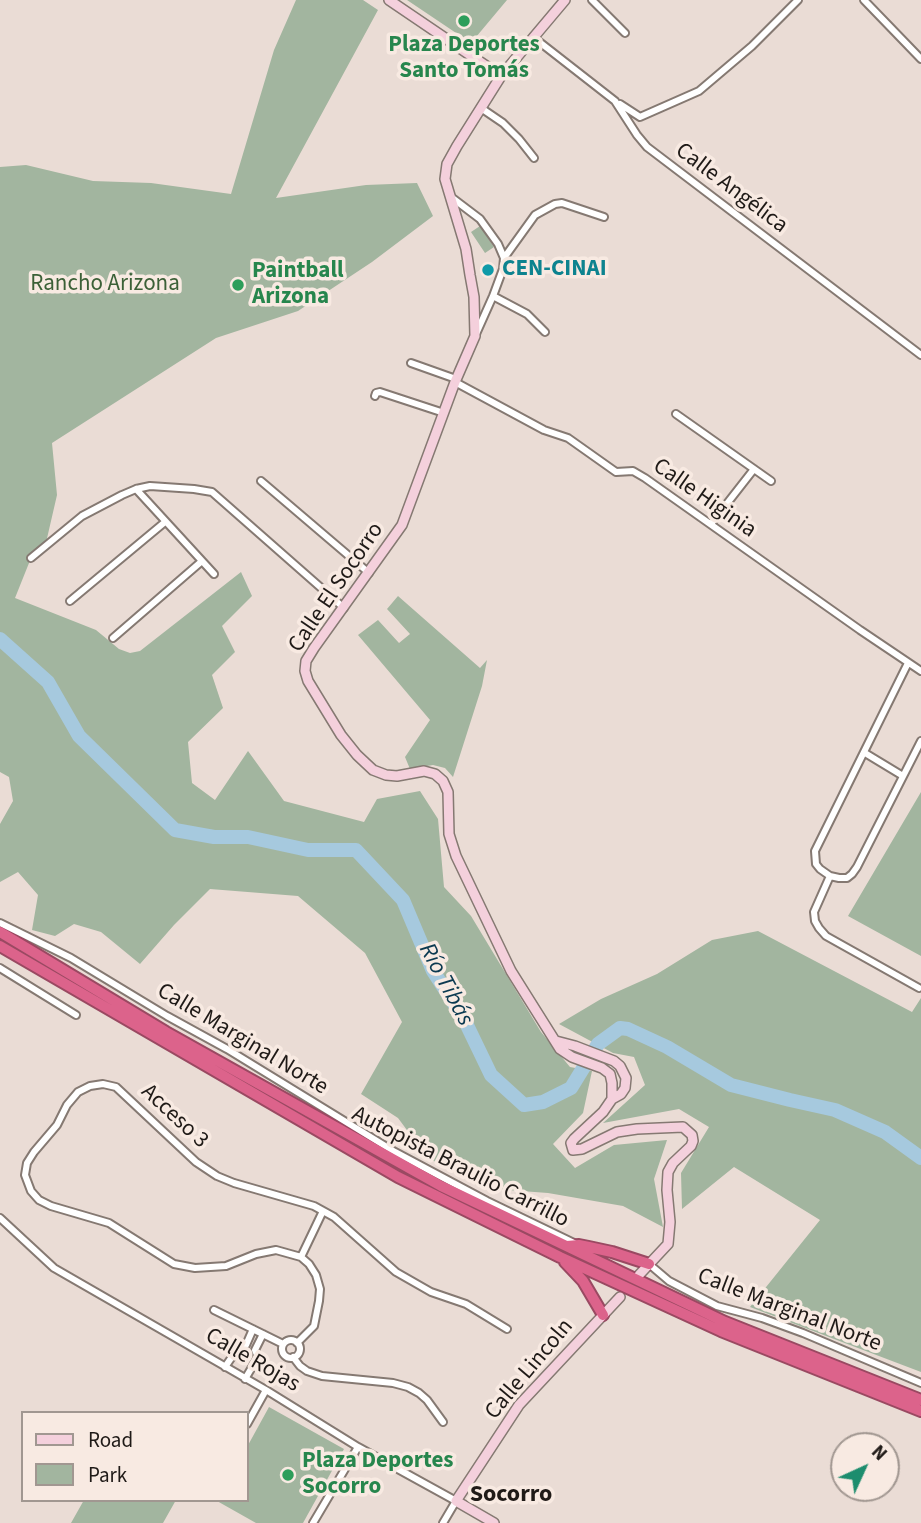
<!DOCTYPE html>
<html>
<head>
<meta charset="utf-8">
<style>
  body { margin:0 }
  #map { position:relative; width:921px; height:1523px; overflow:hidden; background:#eadcd5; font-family:"Source Sans 3",sans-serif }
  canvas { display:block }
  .legend { position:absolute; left:21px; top:1411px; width:228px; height:91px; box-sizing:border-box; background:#f8eae2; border:2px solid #a19791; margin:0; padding:9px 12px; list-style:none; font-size:21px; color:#1f1a17 }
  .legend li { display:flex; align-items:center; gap:14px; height:35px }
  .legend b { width:35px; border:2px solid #a19791 }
  .north { position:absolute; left:830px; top:1432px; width:70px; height:70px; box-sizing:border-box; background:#f8eae2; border:2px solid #a19791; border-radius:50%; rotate:45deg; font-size:19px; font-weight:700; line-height:28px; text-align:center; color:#1f1a17 }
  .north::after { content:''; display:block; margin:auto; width:24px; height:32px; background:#1d8d6e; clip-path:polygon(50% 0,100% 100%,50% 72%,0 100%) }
</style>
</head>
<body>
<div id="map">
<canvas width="921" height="1523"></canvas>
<ul class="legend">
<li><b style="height:9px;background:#f4d0dc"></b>Road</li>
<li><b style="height:19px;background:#a2b59f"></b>Park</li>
</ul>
<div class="north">N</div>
</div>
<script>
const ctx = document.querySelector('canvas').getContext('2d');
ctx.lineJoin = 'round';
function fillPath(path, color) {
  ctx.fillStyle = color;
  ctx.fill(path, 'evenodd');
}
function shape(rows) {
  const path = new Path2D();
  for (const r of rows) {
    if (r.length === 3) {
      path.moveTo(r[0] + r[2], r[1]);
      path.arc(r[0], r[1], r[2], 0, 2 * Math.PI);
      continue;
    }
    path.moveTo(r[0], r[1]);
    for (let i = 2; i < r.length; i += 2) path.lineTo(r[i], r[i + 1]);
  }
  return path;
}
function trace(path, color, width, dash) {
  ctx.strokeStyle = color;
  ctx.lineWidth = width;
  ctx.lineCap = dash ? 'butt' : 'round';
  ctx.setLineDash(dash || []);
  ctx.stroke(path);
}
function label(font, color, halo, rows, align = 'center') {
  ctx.font = font + ' "Source Sans 3",sans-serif';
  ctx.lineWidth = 7;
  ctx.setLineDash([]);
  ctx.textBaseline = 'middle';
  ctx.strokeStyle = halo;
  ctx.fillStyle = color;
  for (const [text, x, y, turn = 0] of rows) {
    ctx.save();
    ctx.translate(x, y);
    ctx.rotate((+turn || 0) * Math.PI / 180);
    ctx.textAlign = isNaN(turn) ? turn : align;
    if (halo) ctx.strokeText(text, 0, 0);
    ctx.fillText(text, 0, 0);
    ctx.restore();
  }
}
const green = shape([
  [296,0,363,0,378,10,276,198,366,185,417,183,433,216,372,262,298,311,216,338,52,443,57,495,45,547,31,558,15,598,96,630,119,649,130,653,140,651,241,572,252,596,222,626,235,652,212,675,223,708,188,742,192,783,215,800,248,751,284,801,364,822,377,799,420,791,438,819,444,887,471,916,541,1032,570,1067,592,1071,583,1113,553,1144,575,1168,614,1145,667,1140,654,1179,663,1227,623,1206,548,1193,481,1188,427,1157,398,1118,361,1094,402,1022,365,953,298,896,210,889,174,925,140,964,101,932,74,924,55,936,32,930,38,895,18,872,0,882,0,824,13,801,9,777,0,772,0,167,26,165,93,181,151,183,231,194,274,50],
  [407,0,507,0,471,43],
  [480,226,494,247,485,253,471,232],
  [398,596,480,668,487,660,482,686,453,777,445,768,433,765,410,769,405,757,430,720,358,635,378,620,399,643,410,634,387,609],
  [921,792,921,956,848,916],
  [758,931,912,1012,921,998,921,1372,750,1307,820,1220,734,1167,682,1209,681,1173,709,1127,679,1109,603,1123,645,1085,634,1057,613,1053,559,1024,601,999,657,974,712,940],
  [269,1407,344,1449,303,1523,256,1523,217,1501,247,1500,247,1447],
  [84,1500,176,1500,163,1523,71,1523]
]);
const river = shape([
  [0,639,48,682,79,736,175,830,214,837,248,837,308,850,356,850,403,900,433,971,464,1019,491,1075,524,1105,543,1102,571,1088,598,1044,620,1028,628,1029,667,1047,731,1085,790,1100,835,1110,885,1132,921,1158]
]);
const street = shape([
  [592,0,625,33],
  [864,0,921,59],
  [533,37,615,101,637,135,647,147,921,355],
  [620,104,640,117,699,91,752,46,798,0],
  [481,108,503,123,519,139,534,158],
  [451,197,480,219,498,244,504,258,503,269,493,296,476,334],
  [504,258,535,215,555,204,562,203,604,217],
  [493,296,527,314,545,332],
  [411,363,456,379],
  [455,382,544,430,568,438,616,472,633,471,645,478,860,630,921,671],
  [375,396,376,393,380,392,444,413],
  [676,414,771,481],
  [261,481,369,573],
  [136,489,214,574],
  [711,524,754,469],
  [31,558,82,516,122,495,136,489,150,486,194,489,212,492,344,608],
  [70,601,165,522],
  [113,638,202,561],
  [908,663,815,851,816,864,820,869,830,876,839,878,847,878,852,874,857,867,921,741],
  [865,753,903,776],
  [830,876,814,912,815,921,819,928,826,936,919,988],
  [0,923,71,958,167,1016,227,1049,395,1152,487,1201,576,1244],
  [0,968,76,1015],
  [0,1218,54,1268,266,1390,358,1447,456,1501,443,1523],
  [301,1257,323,1211],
  [649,1264,669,1281,717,1306,762,1318,803,1333,921,1383],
  [214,1310,283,1344],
  [291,1349,9],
  [297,1343,314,1326,319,1301,320,1289,316,1275,309,1264,301,1257,276,1250,256,1254,226,1266,195,1268,174,1264,109,1223,51,1206,39,1200,31,1191,25,1175,27,1163,34,1152,57,1125,67,1105,78,1092,90,1086,103,1084,116,1087,196,1162,217,1176,234,1183,314,1206,334,1217,396,1272,431,1292,466,1304,507,1329],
  [293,1357,300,1366,307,1371,322,1376,393,1383,408,1387,419,1393,427,1400,443,1422],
  [225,1367,238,1348,246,1345,253,1329],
  [245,1379,258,1357,255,1350,263,1334],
  [247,1424,266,1390],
  [313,1523,358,1447]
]);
const secondary = shape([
  [389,0,501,76],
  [565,0,501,76,457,146,447,164,445,179,466,249,470,275,474,297,475,336,455,382,402,525,314,648,306,661,305,671,308,681,341,735,357,755,373,770,386,775,397,776,424,771,435,774,443,781,448,792,449,834,456,856,511,971,560,1049,572,1057,602,1068,610,1074,612,1083,612,1099],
  [556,1041,575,1046,614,1061,620,1066,626,1078,625,1088,621,1094,612,1099,603,1112,574,1139,571,1143,573,1150,582,1149,617,1132,637,1129,683,1127,692,1135,693,1141,691,1146,673,1163,668,1172,667,1190,670,1222,668,1244,639,1275],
  [494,1523,456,1501,519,1405,620,1297]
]);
const highway = shape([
  [0,932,166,1032,441,1186,725,1322,921,1400],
  [0,946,398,1177,560,1257,721,1331,921,1411],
  [567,1246,579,1245,589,1247,612,1252,649,1264],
  [565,1262,583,1281,603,1315]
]);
const markers = [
  [464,21,7,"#2e9e5b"],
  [488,270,7,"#0f9aa8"],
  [238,285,7,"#2e9e5b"],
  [288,1475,7,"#2e9e5b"]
];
const leisureNames = [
  ["Plaza Deportes",464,46,"center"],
  ["Santo Tomás",464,72,"center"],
  ["Paintball",252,272],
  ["Arizona",252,298],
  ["Plaza Deportes",302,1462],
  ["Socorro",302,1488]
];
const streetNames = [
  ["Calle Angélica",731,189,37],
  ["Calle Higinia",704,499,35],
  ["Calle El Socorro",337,588,-56],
  ["Calle Marginal Norte",242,1040,31],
  ["Acceso 3",174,1117,43],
  ["Autopista Braulio Carrillo",460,1168,27],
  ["Calle Marginal Norte",789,1311,21],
  ["Calle Rojas",252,1361,30],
  ["Calle Lincoln",530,1370,-50]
];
const cultureNames = [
  ["CEN-CINAI",502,270]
];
const parkNames = [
  ["Rancho Arizona",105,285]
];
const waterNames = [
  ["Río Tibás",445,985,62]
];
const neighbourhoodNames = [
  ["Socorro",511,1496]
];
fillPath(green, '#a2b59f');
trace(river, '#a6c9de', 14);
trace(street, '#857972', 10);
trace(secondary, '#857972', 12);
trace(highway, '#9a4962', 14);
trace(street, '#fff', 6);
trace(secondary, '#f4d0dc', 9);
trace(highway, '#dc638b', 10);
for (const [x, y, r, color] of markers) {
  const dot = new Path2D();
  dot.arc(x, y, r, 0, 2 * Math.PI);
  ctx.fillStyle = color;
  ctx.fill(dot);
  trace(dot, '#f8eae2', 2.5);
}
label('bold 23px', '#27864d', '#f8eae2', leisureNames, 'left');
label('23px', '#1f1a17', '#f8eae2', streetNames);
label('bold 23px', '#0d838f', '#f8eae2', cultureNames, 'left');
label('23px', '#3b6037', '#f8eae2', parkNames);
label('italic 24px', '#0b3950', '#f8eae2', waterNames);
label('bold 24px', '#1f1a17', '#f8eae2', neighbourhoodNames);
</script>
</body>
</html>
